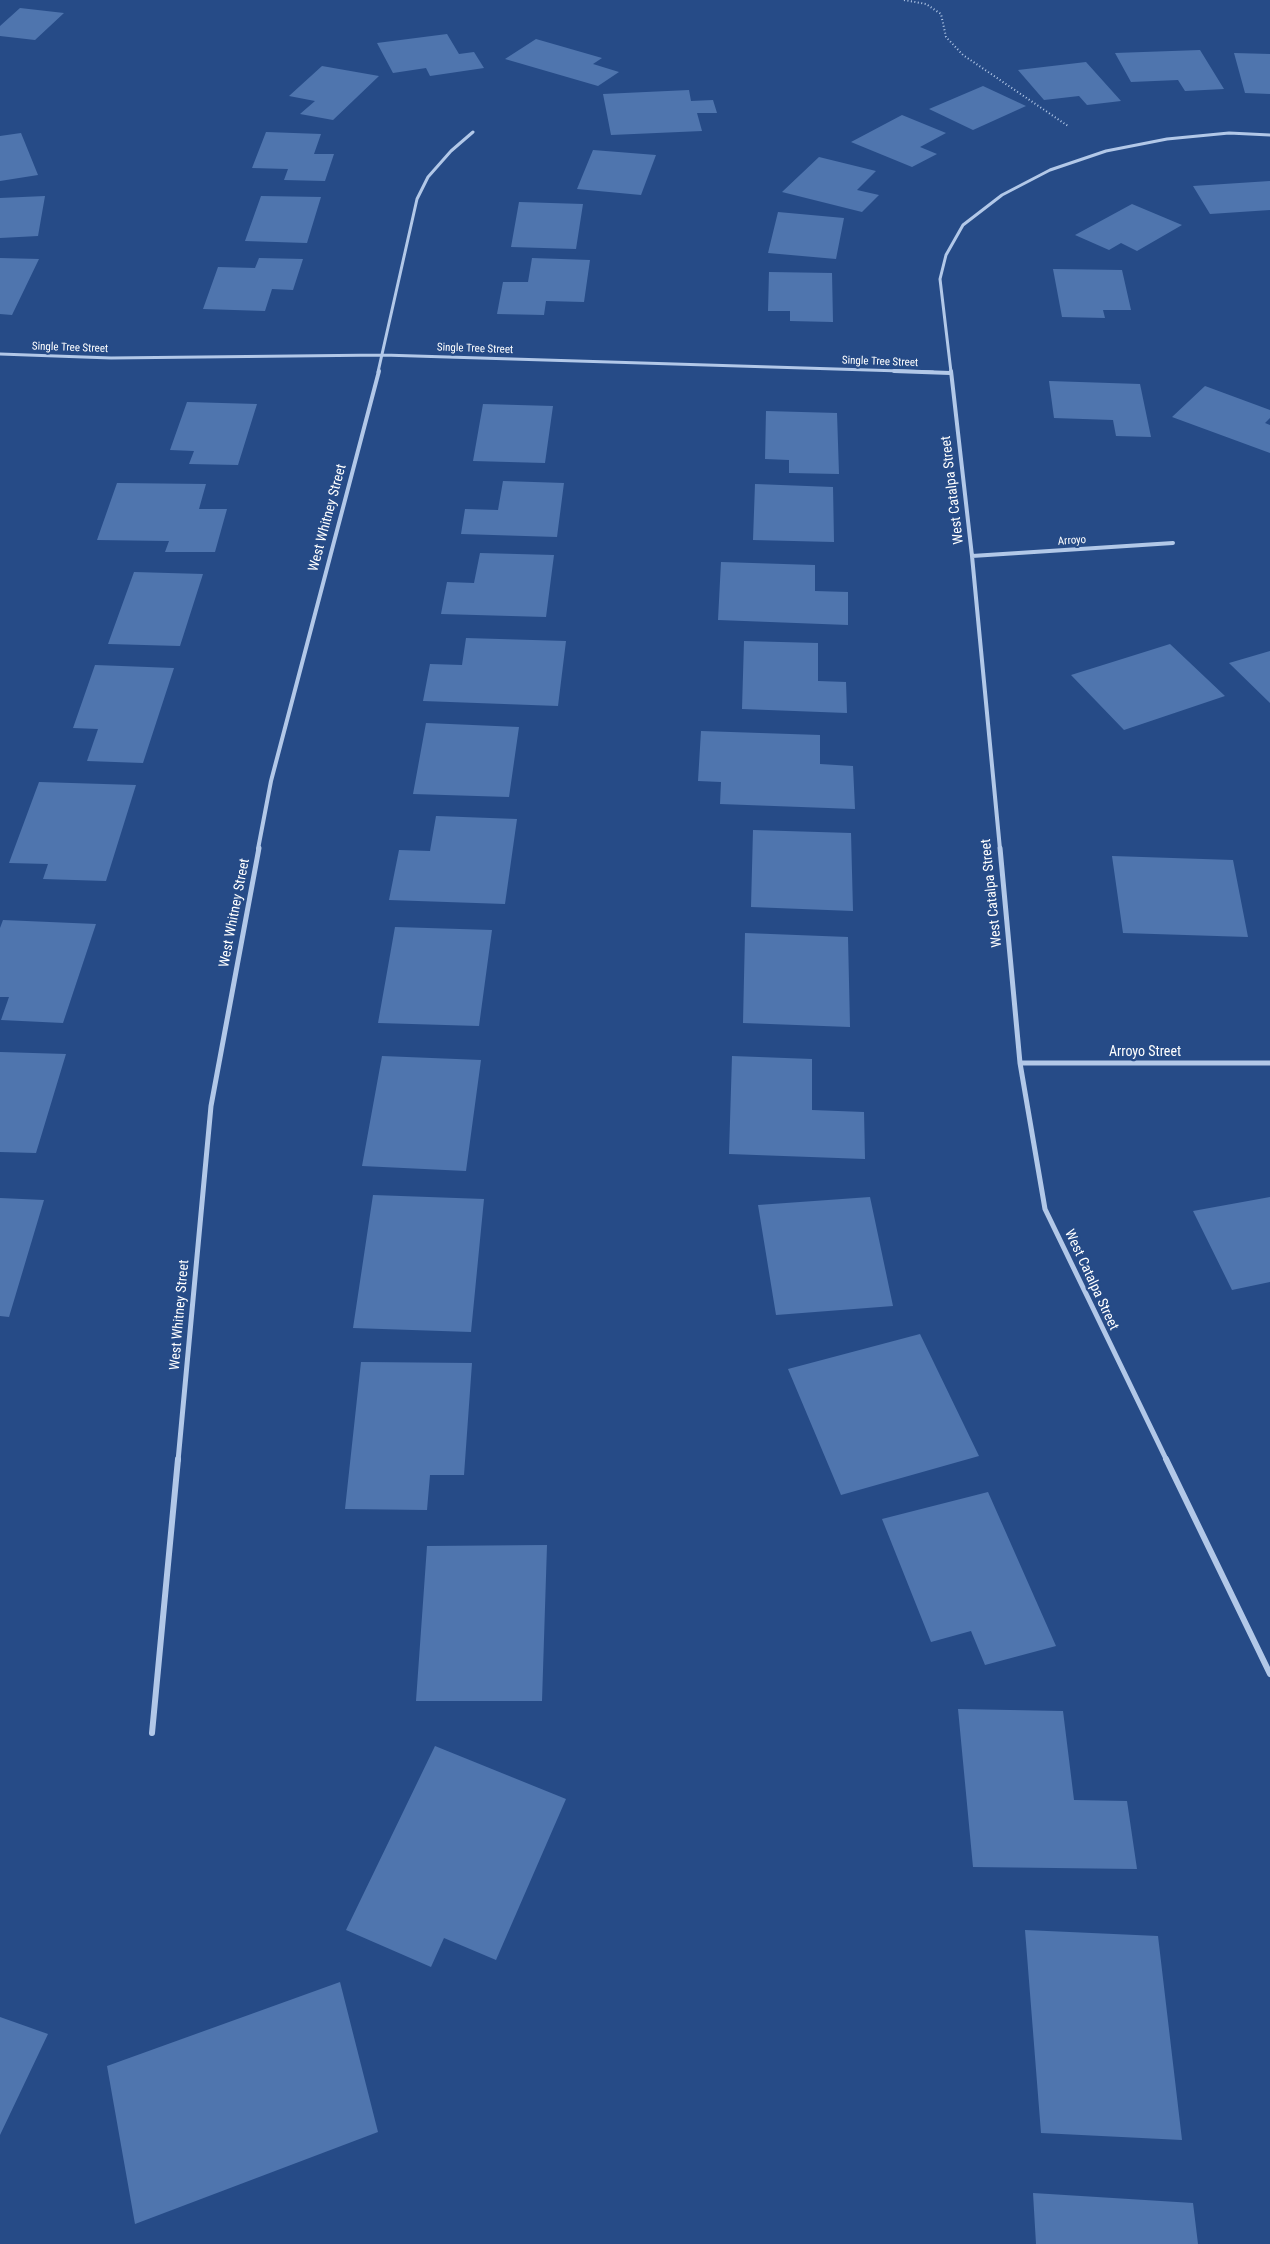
<!DOCTYPE html>
<html>
<head>
<meta charset="utf-8">
<style>
  body { margin:0 }
  canvas { display:block; background:#264b87 }
</style>
</head>
<body>
<canvas width="1270" height="2244"></canvas>
<script>
const ctx = document.querySelector('canvas').getContext('2d');
ctx.lineJoin = 'round';
function fillPath(path, color) {
  ctx.fillStyle = color;
  ctx.fill(path, 'evenodd');
}
function shape(rows) {
  const path = new Path2D();
  for (const r of rows) {
    path.moveTo(r[0], r[1]);
    for (let i = 2; i < r.length; i += 2) path.lineTo(r[i], r[i + 1]);
  }
  return path;
}
function trace(path, color, width, dash) {
  ctx.strokeStyle = color;
  ctx.lineWidth = width;
  ctx.lineCap = dash ? 'butt' : 'round';
  ctx.setLineDash(dash || []);
  ctx.stroke(path);
}
function label(font, color, halo, rows, align = 'center') {
  ctx.font = font + ' "Roboto Condensed",sans-serif';
  ctx.lineWidth = 4.5;
  ctx.setLineDash([]);
  ctx.textBaseline = 'middle';
  ctx.strokeStyle = halo;
  ctx.fillStyle = color;
  for (const [text, x, y, turn = 0] of rows) {
    ctx.save();
    ctx.translate(x, y);
    ctx.rotate((+turn || 0) * Math.PI / 180);
    ctx.textAlign = isNaN(turn) ? turn : align;
    if (halo) ctx.strokeText(text, 0, 0);
    ctx.fillText(text, 0, 0);
    ctx.restore();
  }
}
const building = shape([
  [20,8,64,13,35,40,0,36,0,26],
  [447,34,459,54,474,52,484,68,430,76,426,68,393,73,377,43],
  [536,39,602,58,593,64,619,72,598,86,505,59],
  [1200,50,1224,89,1185,91,1178,80,1131,82,1115,53],
  [1234,53,1270,54,1270,94,1245,93],
  [1086,62,1121,101,1087,105,1079,96,1044,100,1018,70],
  [322,66,379,76,333,120,300,114,315,101,289,96],
  [983,86,1026,106,973,130,929,109],
  [689,90,691,101,713,100,717,113,697,113,702,131,611,135,603,94],
  [902,115,946,133,920,147,937,154,912,167,851,142],
  [266,132,321,134,314,154,334,154,325,181,284,180,288,169,252,168],
  [21,133,38,175,0,181,0,136],
  [593,150,656,155,641,195,577,189],
  [819,157,876,171,857,190,879,195,862,212,782,192],
  [1270,181,1270,210,1210,214,1193,186],
  [45,196,38,236,0,238,0,198],
  [261,196,321,197,307,243,245,241],
  [519,202,583,204,576,249,511,247],
  [1132,204,1182,225,1137,251,1121,243,1109,250,1075,235],
  [778,212,844,218,836,259,768,253],
  [0,258,39,259,12,315,0,314],
  [259,258,303,259,293,290,272,289,265,311,203,309,218,267,255,268],
  [532,258,590,260,584,302,546,301,544,315,497,314,503,282,528,282],
  [1053,269,1122,270,1131,310,1103,310,1105,318,1062,317],
  [769,272,832,273,833,322,790,321,790,311,768,311],
  [1049,381,1140,384,1151,437,1116,436,1113,420,1054,418],
  [1205,386,1270,410,1270,418,1265,423,1270,425,1270,453,1172,417],
  [187,402,257,404,238,465,189,464,194,451,170,450],
  [483,404,553,406,545,463,473,461],
  [766,411,837,413,839,474,789,473,789,460,765,459],
  [503,481,564,483,557,537,461,534,465,509,498,510],
  [117,483,206,484,199,509,227,509,215,552,165,552,169,541,97,540],
  [755,484,833,487,834,542,753,540],
  [480,553,554,555,546,617,441,614,447,582,474,583],
  [721,562,815,565,815,591,848,592,848,625,718,620],
  [134,572,203,574,180,646,108,644],
  [466,638,566,641,558,706,423,701,430,664,462,665],
  [744,641,818,643,818,681,846,682,847,713,742,709],
  [1170,644,1225,696,1124,730,1071,675],
  [1270,651,1270,703,1229,663],
  [95,665,174,668,143,763,87,761,98,729,73,728],
  [426,723,519,727,509,797,413,794],
  [701,731,820,735,820,764,853,766,855,809,720,804,721,782,698,781],
  [39,782,136,785,106,881,43,879,48,864,9,863],
  [436,816,517,819,505,904,389,900,399,850,430,851],
  [753,830,851,833,853,911,751,907],
  [1112,856,1233,860,1248,937,1123,933],
  [3,920,96,924,63,1023,1,1020,9,997,0,997,0,928],
  [395,927,492,930,479,1026,378,1023],
  [745,933,848,937,850,1027,743,1023],
  [0,1052,66,1054,36,1153,0,1152],
  [382,1056,481,1060,466,1171,362,1166],
  [732,1056,812,1059,812,1110,864,1112,865,1159,729,1154],
  [373,1195,484,1199,471,1332,353,1328],
  [870,1197,893,1306,776,1315,758,1205],
  [1270,1197,1270,1282,1232,1290,1193,1211],
  [0,1198,44,1200,9,1317,0,1316],
  [920,1334,979,1456,841,1495,788,1369],
  [361,1362,472,1363,464,1475,430,1475,427,1510,345,1509],
  [988,1492,1056,1646,985,1665,971,1631,931,1642,882,1519],
  [547,1545,542,1701,416,1701,427,1546],
  [958,1709,1063,1711,1074,1800,1127,1801,1137,1869,973,1867],
  [435,1746,566,1799,496,1960,444,1938,431,1967,346,1930],
  [1025,1930,1158,1936,1182,2140,1041,2133],
  [340,1982,378,2132,135,2224,107,2066],
  [0,2017,48,2034,0,2135],
  [1033,2193,1193,2203,1198,2244,1036,2244]
]);
const path = shape([
  [904,0,926,4,941,14,946,37,963,55,1068,126]
]);
const streetFar3 = shape([
  [0,354,111,358,383,355,933,372],
  [378,372,417,199,428,177,451,151,473,132],
  [951,372,940,279,946,255,963,225,1002,195,1050,170,1106,151,1167,139,1229,133,1270,135]
]);
const streetFar2 = shape([
  [894,371,950,373],
  [951,371,972,556,1000,849],
  [972,556,1173,543],
  [258,849,271,781,379,371]
]);
const streetFar1 = shape([
  [1000,848,1020,1063,1045,1209,1167,1461],
  [1020,1063,1270,1063],
  [178,1461,211,1106,259,848]
]);
const street = shape([
  [1166,1459,1270,1674],
  [152,1733,178,1459]
]);
const farStreetnames = [
  ["Single Tree Street",70,348,2],
  ["Single Tree Street",475,349,2],
  ["Single Tree Street",880,362,2],
  ["Arroyo",1072,541,-4]
];
const streetNames = [
  ["West Catalpa Street",953,490,-97],
  ["West Whitney Street",328,518,-75],
  ["West Catalpa Street",992,893,-96],
  ["West Whitney Street",235,913,-79],
  ["Arroyo Street",1145,1052],
  ["West Catalpa Street",1091,1280,65],
  ["West Whitney Street",180,1315,-85]
];
fillPath(building, '#4f75ae');
trace(path, '#b2c8e8', 2, [1, 2.5]);
trace(streetFar3, '#b2c8e8', 3);
trace(streetFar2, '#b2c8e8', 4);
trace(streetFar1, '#b2c8e8', 5);
trace(street, '#b2c8e8', 6);
label('11px', '#fff', '#264b87', farStreetnames);
label('14px', '#fff', '#264b87', streetNames);
</script>
</body>
</html>
